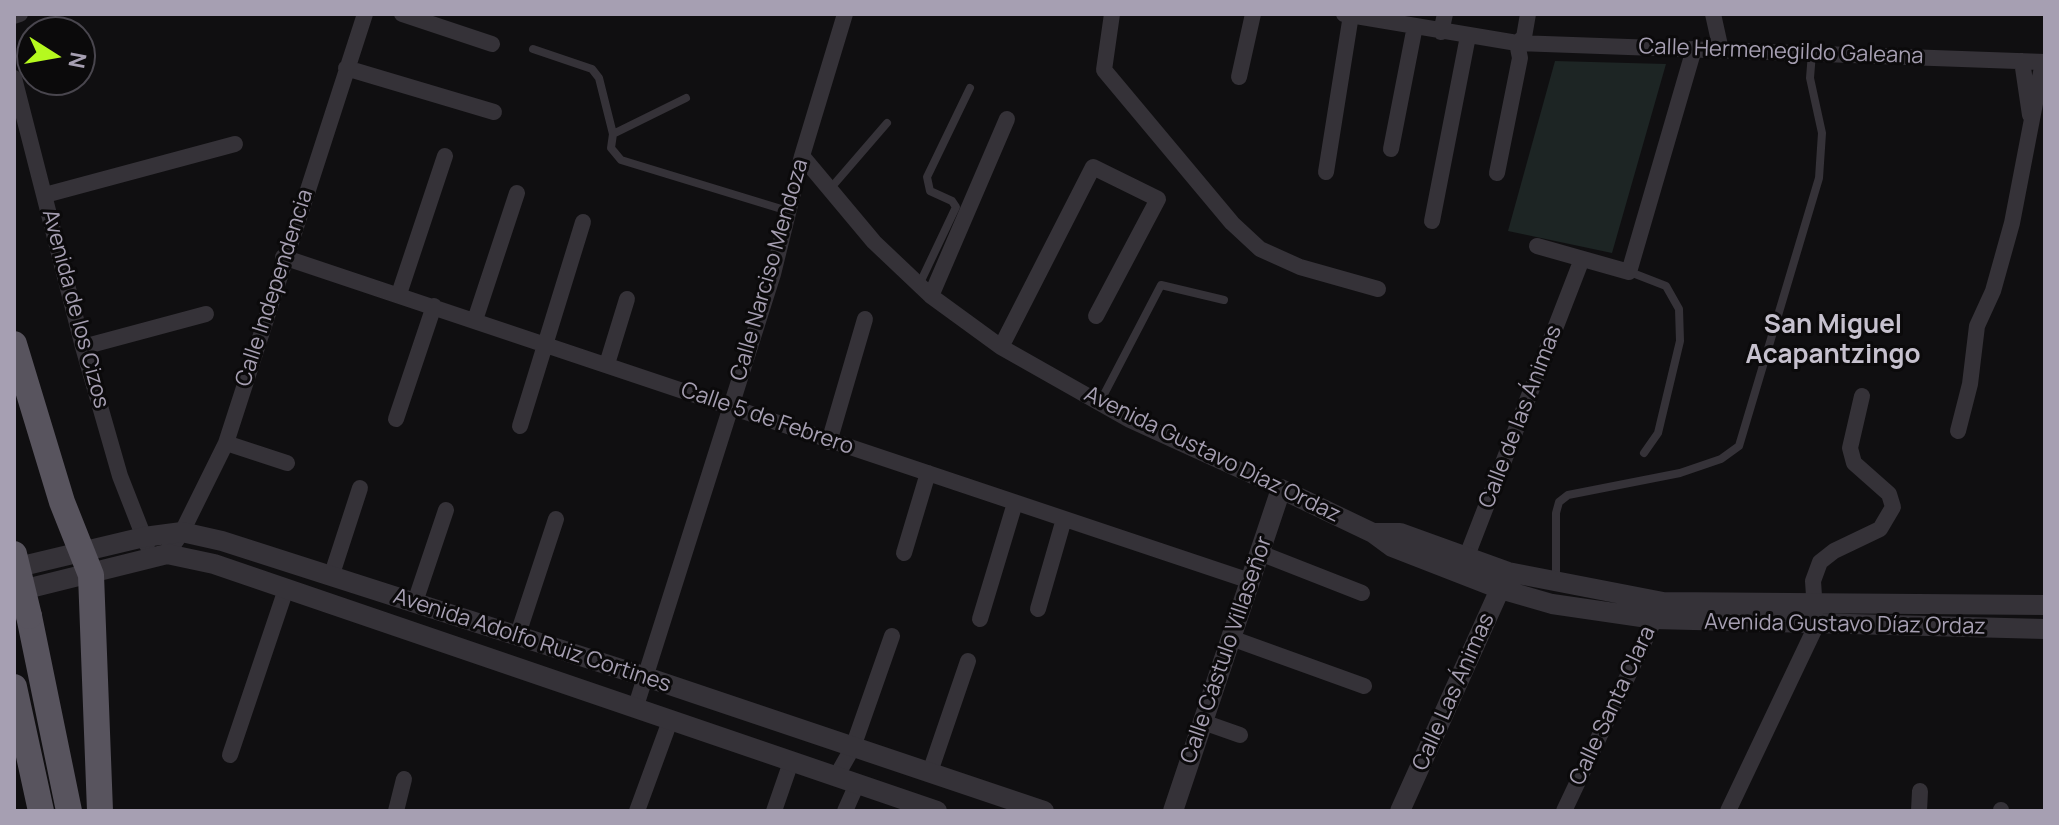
<!DOCTYPE html>
<html>
<head>
<meta charset="utf-8">
<style>
  body { margin:0 }
  #map { position:relative; width:2059px; height:825px; overflow:hidden; background:#100f11; font-family:Manrope,sans-serif }
  canvas { display:block }
  .frame { position:absolute; inset:0; border:16px solid #a69fb2; pointer-events:none }
  .north { position:absolute; left:16px; top:16px; width:80px; height:80px; box-sizing:border-box; background:#0b0a0b; border:2px solid #49464e; border-radius:50%; rotate:101deg; font-size:22px; font-weight:700; line-height:32px; text-align:center; color:#a69fb2 }
  .north::after { content:''; display:block; margin:auto; width:28px; height:36px; background:#b5f91f; clip-path:polygon(50% 0,100% 100%,50% 72%,0 100%) }
</style>
</head>
<body>
<div id="map">
<canvas width="2059" height="825"></canvas>
<div class="frame"></div>
<div class="north">N</div>
</div>
<script>
const ctx = document.querySelector('canvas').getContext('2d');
ctx.lineJoin = 'round';
function fillPath(path, color) {
  ctx.fillStyle = color;
  ctx.fill(path, 'evenodd');
}
function shape(rows) {
  const path = new Path2D();
  for (const r of rows) {
    path.moveTo(r[0], r[1]);
    for (let i = 2; i < r.length; i += 2) path.lineTo(r[i], r[i + 1]);
  }
  return path;
}
function trace(path, color, width, dash) {
  ctx.strokeStyle = color;
  ctx.lineWidth = width;
  ctx.lineCap = dash ? 'butt' : 'round';
  ctx.setLineDash(dash || []);
  ctx.stroke(path);
}
function label(font, color, halo, rows, align = 'center') {
  ctx.font = font + ' Manrope,sans-serif';
  ctx.lineWidth = 6;
  ctx.setLineDash([]);
  ctx.textBaseline = 'middle';
  ctx.strokeStyle = halo;
  ctx.fillStyle = color;
  for (const [text, x, y, turn = 0] of rows) {
    ctx.save();
    ctx.translate(x, y);
    ctx.rotate((+turn || 0) * Math.PI / 180);
    ctx.textAlign = isNaN(turn) ? turn : align;
    if (halo) ctx.strokeText(text, 0, 0);
    ctx.fillText(text, 0, 0);
    ctx.restore();
  }
}
const green = shape([
  [1555,61,1666,64,1612,253,1508,231]
]);
const service = shape([
  [533,49,592,69,599,78,613,134],
  [686,98,613,134,611,148,621,160,788,211],
  [830,189,887,123],
  [1630,272,1666,286,1679,309,1680,341,1658,433,1644,453],
  [919,285,956,207,952,201,930,191,927,177,970,88],
  [1100,402,1161,285,1224,300],
  [1556,579,1556,513,1559,502,1568,495,1680,473,1721,459,1739,446,1819,178,1822,133,1810,78,1812,53]
]);
const minor = shape([
  [402,14,492,44],
  [1112,14,1104,70,1232,223,1260,249,1300,267,1378,289],
  [1344,14,1517,43,2045,62],
  [1713,14,1721,50],
  [14,16,20,14],
  [1441,32,1445,14],
  [1517,43,1524,37,1528,14],
  [2022,61,2030,115],
  [346,68,494,112],
  [1239,77,1253,14],
  [14,78,83,347,120,476,147,545],
  [1391,149,1415,26],
  [802,156,874,242,931,296,1001,347,1130,420,1281,489],
  [1326,172,1351,15],
  [1497,173,1520,58,1517,43],
  [45,195,235,144],
  [1432,221,1468,36],
  [1537,246,1629,272,1694,49],
  [283,257,1250,581],
  [399,294,445,156],
  [931,296,1007,119],
  [475,320,517,193],
  [83,347,206,314],
  [1001,347,1093,167,1158,199,1096,316],
  [607,364,627,299],
  [396,419,434,306],
  [520,426,583,222],
  [1958,431,1970,384,1977,326,1993,291,2012,223,2043,62],
  [829,442,865,319],
  [226,443,287,463],
  [904,553,928,473],
  [1260,553,1362,593],
  [167,554,182,532,226,443,365,14],
  [1463,566,1582,259],
  [331,577,360,488],
  [415,602,446,510],
  [1038,609,1064,519],
  [980,619,1015,503],
  [517,637,556,519],
  [1231,638,1364,686],
  [635,709,773,274,802,156,845,14],
  [1203,722,1240,735],
  [230,755,286,589],
  [930,772,968,661],
  [836,777,853,747,892,636],
  [396,811,404,779],
  [637,811,670,721],
  [774,811,791,762],
  [845,811,857,784],
  [1564,811,1659,610],
  [1728,811,1816,626,1813,581,1820,562,1834,551,1880,529,1893,507,1889,494,1854,463,1850,448,1862,396],
  [1919,811,1920,791],
  [2001,811,2001,810]
]);
const tertiary = shape([
  [1373,533,1400,533,1508,572,1663,602,2045,605],
  [14,568,144,537,182,532,222,541,646,677,1044,811],
  [14,592,167,554,214,564,937,811],
  [1173,811,1281,489,1373,533,1392,547,1500,589,1552,604,1655,619,2045,629],
  [1400,811,1505,578]
]);
const trunk = shape([
  [14,344,62,502,91,575,100,811],
  [29,616,69,811],
  [14,687,41,811]
]);
const trunkBridge = shape([
  [14,554,29,616]
]);
const streetNames = [
  ["Calle Hermenegildo Galeana",1781,52,2],
  ["Calle Narciso Mendoza",770,270,-74],
  ["Calle Independencia",275,288,-72],
  ["Avenida de los Cizos",75,309,75],
  ["Calle de las Ánimas",1521,417,-69],
  ["Calle 5 de Febrero",767,419,19],
  ["Avenida Gustavo Díaz Ordaz",1212,455,26],
  ["Avenida Gustavo Díaz Ordaz",1845,625,1],
  ["Avenida Adolfo Ruiz Cortines",532,641,18],
  ["Calle Cástulo Villaseñor",1227,650,-71],
  ["Calle Las Ánimas",1454,692,-66],
  ["Calle Santa Clara",1613,706,-65]
];
const quarterNames = [
  ["San Miguel",1833,326],
  ["Acapantzingo",1833,356]
];
fillPath(green, '#1d2524');
trace(service, '#353238', 8);
trace(minor, '#353238', 16);
trace(tertiary, '#353238', 20);
trace(trunk, '#58545e', 26);
trace(trunkBridge, '#58545e', 26);
label('22px', '#a69fb2', '#0b0a0b', streetNames);
label('bold 26px', '#c6c1ce', '#0b0a0b', quarterNames);
</script>
</body>
</html>
